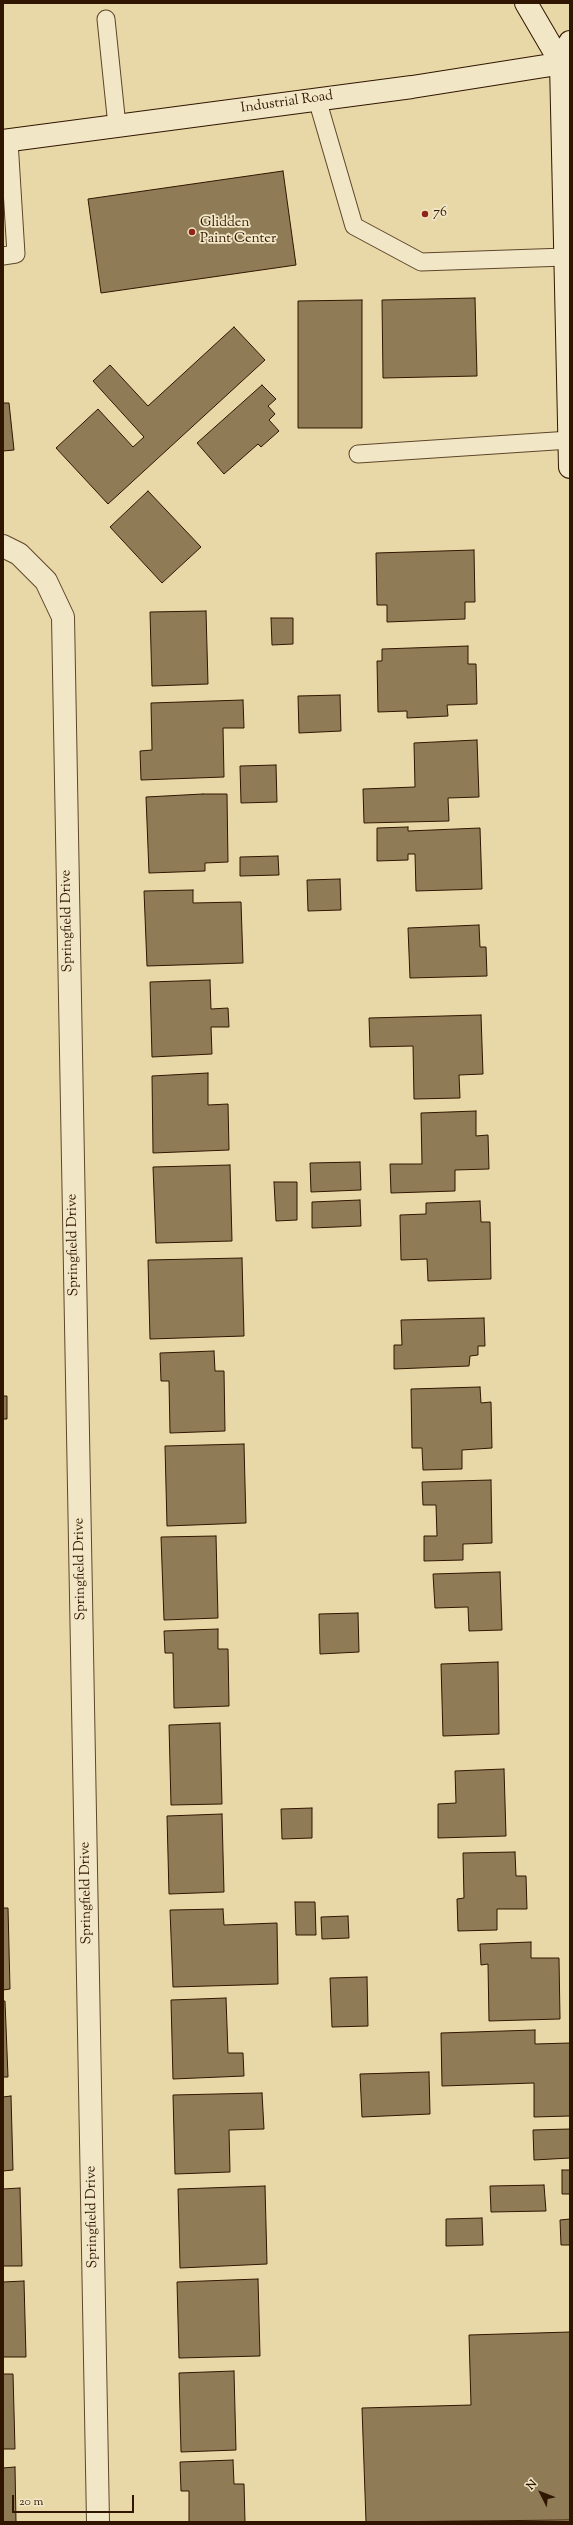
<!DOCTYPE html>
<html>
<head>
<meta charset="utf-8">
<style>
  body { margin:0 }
  #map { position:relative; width:573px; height:2525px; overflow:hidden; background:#e9d8a7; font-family:"Sorts Mill Goudy",serif }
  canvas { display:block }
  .frame { position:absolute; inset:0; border:4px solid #301600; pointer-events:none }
  .north { position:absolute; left:521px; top:2473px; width:40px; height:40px; -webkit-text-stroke:3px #f1e6c6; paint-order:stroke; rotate:312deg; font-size:11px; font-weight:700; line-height:16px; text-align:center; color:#301600 }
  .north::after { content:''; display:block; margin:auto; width:14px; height:18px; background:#301600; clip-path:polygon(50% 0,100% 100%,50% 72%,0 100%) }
  .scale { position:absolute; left:12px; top:2495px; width:122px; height:18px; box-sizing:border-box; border:2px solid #301600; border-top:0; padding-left:5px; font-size:12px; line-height:14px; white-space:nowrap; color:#301600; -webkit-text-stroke:3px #f1e6c6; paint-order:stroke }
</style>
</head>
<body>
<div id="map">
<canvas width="573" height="2525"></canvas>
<div class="frame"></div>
<div class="north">N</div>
<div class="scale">20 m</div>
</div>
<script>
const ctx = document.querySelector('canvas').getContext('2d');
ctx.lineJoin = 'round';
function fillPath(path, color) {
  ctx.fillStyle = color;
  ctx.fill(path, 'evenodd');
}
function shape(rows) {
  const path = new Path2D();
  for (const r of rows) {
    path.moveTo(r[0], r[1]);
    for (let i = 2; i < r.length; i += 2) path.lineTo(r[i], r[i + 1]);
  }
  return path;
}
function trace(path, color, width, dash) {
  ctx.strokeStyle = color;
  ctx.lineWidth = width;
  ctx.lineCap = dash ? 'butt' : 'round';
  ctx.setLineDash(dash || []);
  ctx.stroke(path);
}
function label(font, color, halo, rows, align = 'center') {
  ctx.font = font + ' "Sorts Mill Goudy",serif';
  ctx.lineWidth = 3.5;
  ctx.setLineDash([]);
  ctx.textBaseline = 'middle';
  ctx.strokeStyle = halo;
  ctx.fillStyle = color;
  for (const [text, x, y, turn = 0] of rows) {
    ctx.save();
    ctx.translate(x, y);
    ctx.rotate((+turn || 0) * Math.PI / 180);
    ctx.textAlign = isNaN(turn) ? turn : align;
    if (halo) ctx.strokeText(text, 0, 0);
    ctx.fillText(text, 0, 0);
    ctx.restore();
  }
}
const building = shape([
  [283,171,296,265,101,293,88,199,283,171],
  [475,298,477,376,383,378,382,300,475,298],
  [362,300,362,428,298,428,298,301,362,300],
  [234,327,265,360,108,504,56,448,98,409,133,447,144,437,93,381,110,365,148,406,234,327],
  [262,385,276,399,268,406,275,414,269,420,279,431,261,447,258,444,224,474,197,443,262,385],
  [3,403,9,403,14,450,3,451,3,403],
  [148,491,201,547,162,583,110,527,148,491],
  [474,550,475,602,465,602,465,619,387,622,387,605,377,605,376,553,474,550],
  [206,611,208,684,152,686,150,612,206,611],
  [271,618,293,618,293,644,272,645,271,618],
  [468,646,468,664,476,664,477,704,447,705,448,716,407,718,407,711,378,712,377,661,382,661,382,649,468,646],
  [340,695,341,731,299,733,298,696,340,695],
  [243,700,244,728,223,728,224,777,141,780,140,751,152,750,151,703,243,700],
  [477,740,479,797,448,798,449,821,364,823,363,789,415,787,414,743,477,740],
  [276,765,277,802,241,803,240,766,276,765],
  [203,794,227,794,228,862,205,863,205,871,149,873,146,797,203,794],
  [408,827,408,831,480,828,482,889,416,891,415,854,408,854,408,860,377,861,377,828,408,827],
  [278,856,279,875,240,876,240,857,278,856],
  [340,879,341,910,308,911,307,880,340,879],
  [193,890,193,903,241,902,243,963,147,966,144,891,193,890],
  [479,925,480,947,486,947,487,976,410,978,408,928,479,925],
  [210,980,211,1009,228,1008,229,1027,211,1027,212,1054,152,1057,150,982,210,980],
  [481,1015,483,1074,459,1075,460,1098,414,1099,413,1046,370,1047,369,1018,481,1015],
  [208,1073,208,1105,228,1104,229,1150,153,1153,152,1076,208,1073],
  [476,1111,476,1136,488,1135,489,1169,455,1170,455,1191,391,1193,390,1164,422,1164,421,1113,476,1111],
  [360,1162,361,1190,311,1192,310,1163,360,1162],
  [230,1165,232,1241,156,1243,153,1167,230,1165],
  [274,1182,297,1182,297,1220,276,1221,274,1182],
  [360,1200,361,1226,312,1228,312,1202,360,1200],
  [480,1201,481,1222,490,1222,491,1279,428,1281,427,1259,401,1260,400,1215,426,1214,426,1203,480,1201],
  [242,1258,244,1336,150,1339,148,1260,242,1258],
  [484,1318,485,1346,478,1346,478,1355,470,1356,469,1366,394,1369,394,1345,402,1345,401,1320,484,1318],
  [214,1351,215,1371,224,1371,225,1431,170,1433,169,1381,161,1381,160,1353,214,1351],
  [480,1387,481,1403,491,1402,492,1448,462,1450,462,1469,423,1470,422,1448,412,1448,411,1389,480,1387],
  [3,1396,7,1396,7,1419,3,1419,3,1396],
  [244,1444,246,1523,167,1526,165,1446,244,1444],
  [491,1480,492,1543,463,1544,463,1560,424,1561,424,1536,437,1536,436,1505,423,1505,422,1482,491,1480],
  [216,1536,218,1618,164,1620,161,1537,216,1536],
  [500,1572,502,1630,469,1631,468,1607,435,1608,433,1574,500,1572],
  [358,1613,359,1652,320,1654,319,1614,358,1613],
  [218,1629,218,1649,228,1649,229,1706,174,1708,173,1653,165,1653,164,1631,218,1629],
  [498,1662,499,1734,443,1736,441,1664,498,1662],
  [220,1723,222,1804,171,1805,169,1725,220,1723],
  [504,1769,506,1836,438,1838,438,1804,456,1803,455,1771,504,1769],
  [312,1808,312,1838,282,1839,281,1809,312,1808],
  [222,1814,224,1892,169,1894,167,1816,222,1814],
  [515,1852,516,1876,526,1876,527,1909,497,1909,497,1930,458,1931,457,1899,464,1898,463,1853,515,1852],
  [295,1902,315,1902,316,1935,296,1935,295,1902],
  [3,1908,8,1908,10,1989,3,1990,3,1908],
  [223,1909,224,1925,277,1923,278,1984,173,1987,170,1910,223,1909],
  [348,1916,349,1938,322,1939,321,1917,348,1916],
  [531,1942,531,1958,559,1958,560,2019,489,2021,488,1964,481,1965,480,1944,531,1942],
  [367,1977,368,2026,332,2027,330,1978,367,1977],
  [226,1998,228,2053,243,2053,244,2076,173,2079,171,2000,226,1998],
  [3,2001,5,2001,8,2077,3,2077,3,2001],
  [535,2030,535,2044,570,2043,570,2116,534,2117,534,2083,442,2086,441,2033,535,2030],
  [429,2072,430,2114,362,2117,360,2074,429,2072],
  [262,2093,264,2129,229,2130,230,2172,175,2174,173,2095,262,2093],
  [11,2096,13,2170,3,2171,3,2097,11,2096],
  [570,2129,570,2158,534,2160,533,2130,570,2129],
  [562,2170,570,2170,570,2194,562,2194,562,2170],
  [544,2185,546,2211,491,2212,490,2186,544,2185],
  [265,2186,267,2264,180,2268,178,2189,265,2186],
  [20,2188,22,2266,3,2266,3,2189,20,2188],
  [482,2218,483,2245,446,2246,446,2219,482,2218],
  [570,2219,570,2245,561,2245,560,2220,570,2219],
  [258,2279,260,2356,179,2358,177,2282,258,2279],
  [24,2281,26,2357,3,2357,3,2282,24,2281],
  [570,2332,570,2520,366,2522,362,2408,471,2405,469,2335,570,2332],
  [234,2371,236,2450,181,2452,179,2373,234,2371],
  [3,2374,13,2374,15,2449,3,2449,3,2374],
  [233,2460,234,2484,244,2484,245,2522,189,2522,189,2491,181,2491,180,2462,233,2460],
  [15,2467,16,2522,3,2522,3,2468,15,2467]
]);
const lane = shape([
  [106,19,117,126],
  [317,99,354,226,421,262,565,257],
  [3,256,16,254,9,141],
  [358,454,570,440]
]);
const street = shape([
  [3,546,19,554,46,581,63,617,98,2522]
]);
const secondary = shape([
  [526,3,561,63],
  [570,42,561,63,570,467],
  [3,141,412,87,570,62]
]);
const markers = [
  [425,214,4,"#8f2418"],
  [192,232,4,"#8f2418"]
];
const streetNames = [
  ["Industrial Road",287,103,-8],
  ["Springfield Drive",68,921,-91],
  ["Springfield Drive",74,1245,-91],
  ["Springfield Drive",81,1569,-91],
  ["Springfield Drive",87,1893,-91],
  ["Springfield Drive",93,2217,-91]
];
const poiNames = [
  ["76",433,214],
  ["Glidden",200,224],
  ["Paint Center",200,240]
];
fillPath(building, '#907b57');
trace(building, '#301600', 1);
trace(lane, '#5e462a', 19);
trace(street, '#5e462a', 24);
trace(secondary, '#301600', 24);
trace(lane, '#f1e6c6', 17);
trace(street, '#f1e6c6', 22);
trace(secondary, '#f1e6c6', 22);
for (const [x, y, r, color] of markers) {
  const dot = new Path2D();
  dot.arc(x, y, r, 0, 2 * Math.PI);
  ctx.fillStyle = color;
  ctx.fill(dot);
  trace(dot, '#f1e6c6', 1.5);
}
label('14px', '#301600', '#f1e6c6', streetNames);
label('14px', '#301600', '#f1e6c6', poiNames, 'left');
</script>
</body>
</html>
